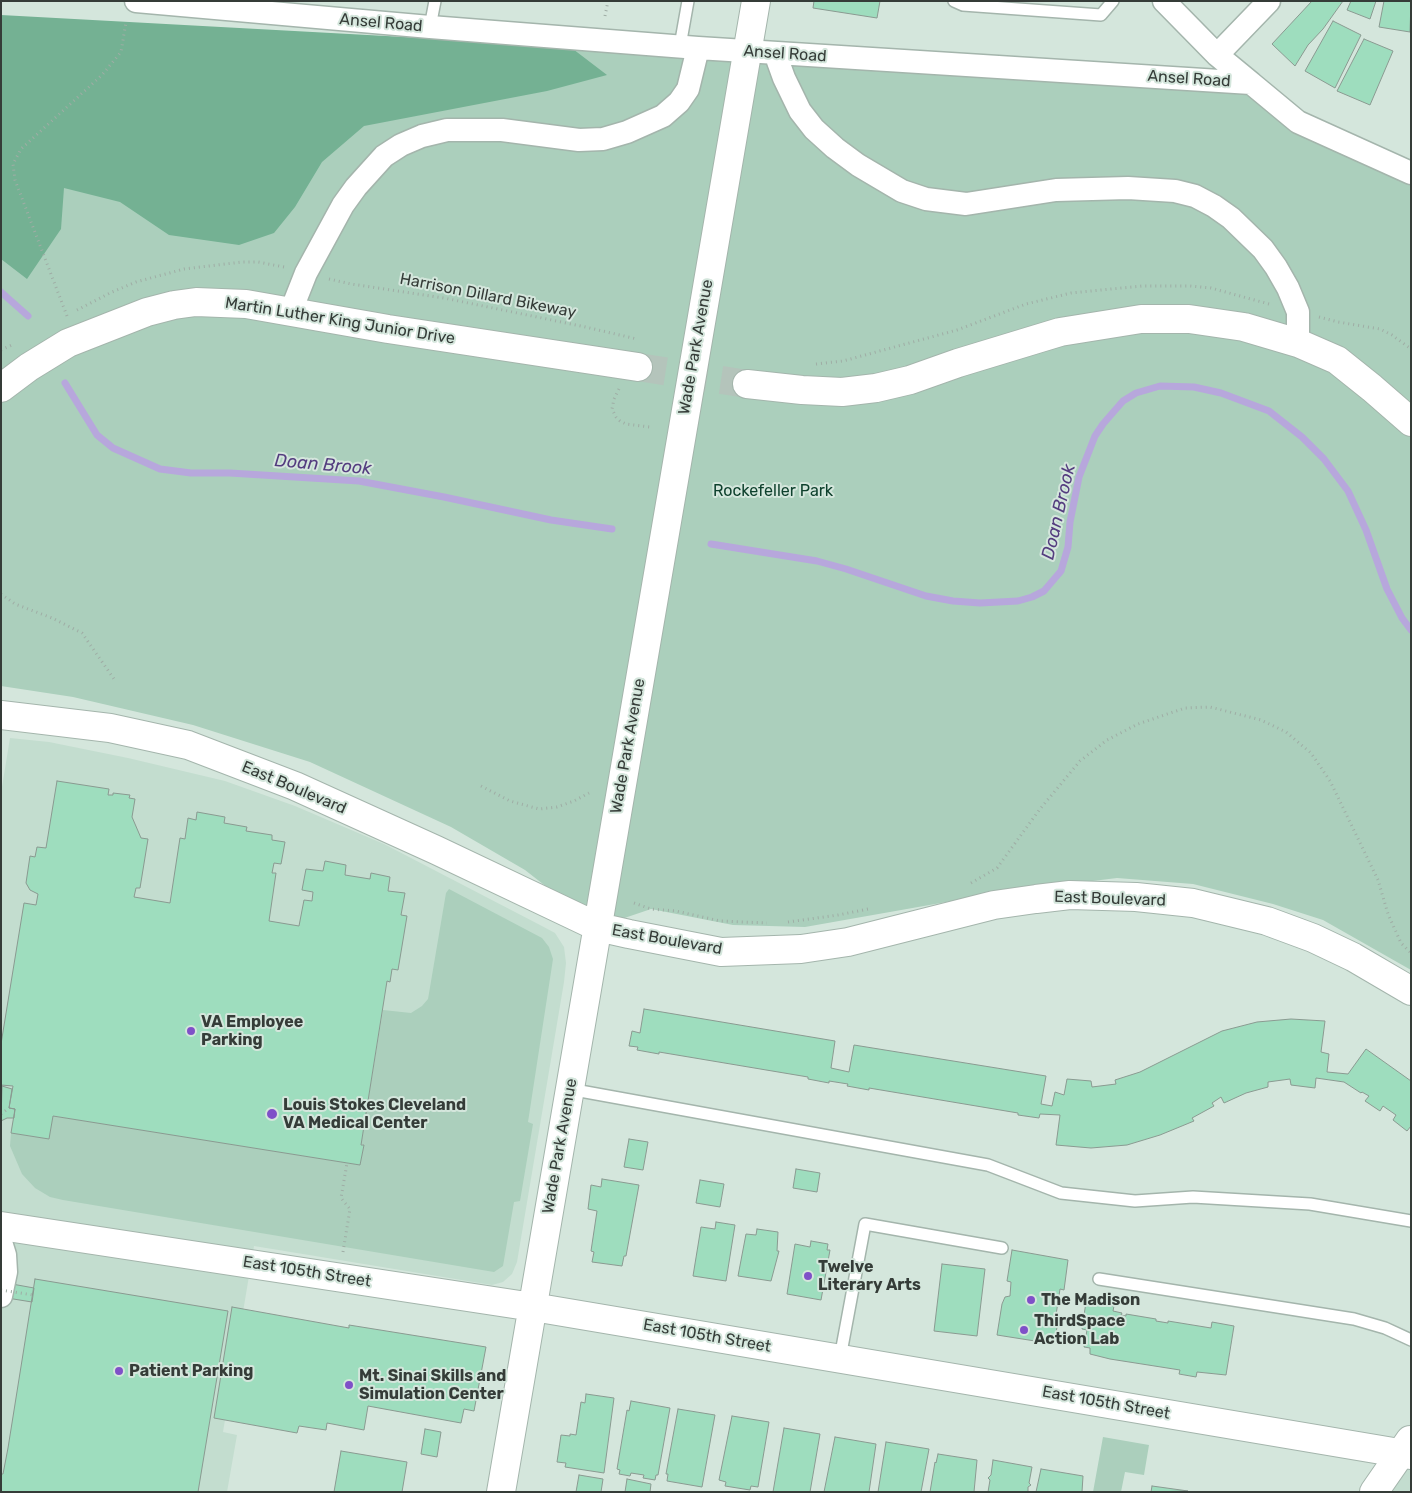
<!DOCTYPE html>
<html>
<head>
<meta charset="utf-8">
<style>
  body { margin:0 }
  #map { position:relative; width:1412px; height:1493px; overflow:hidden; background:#d4e6dc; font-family:Rubik,sans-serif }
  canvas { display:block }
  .frame { position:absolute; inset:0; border:2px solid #353c38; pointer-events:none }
</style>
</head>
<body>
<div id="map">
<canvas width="1412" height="1493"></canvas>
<div class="frame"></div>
</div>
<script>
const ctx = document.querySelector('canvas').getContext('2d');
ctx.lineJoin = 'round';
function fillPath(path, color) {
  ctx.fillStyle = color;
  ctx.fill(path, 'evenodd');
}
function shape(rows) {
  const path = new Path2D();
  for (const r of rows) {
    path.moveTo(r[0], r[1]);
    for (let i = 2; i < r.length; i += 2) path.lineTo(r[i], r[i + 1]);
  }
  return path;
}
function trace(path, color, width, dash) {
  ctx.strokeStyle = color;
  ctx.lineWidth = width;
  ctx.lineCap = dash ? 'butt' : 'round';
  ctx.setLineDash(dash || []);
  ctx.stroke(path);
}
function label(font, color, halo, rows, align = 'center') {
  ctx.font = font + ' Rubik,sans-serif';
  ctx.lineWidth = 4;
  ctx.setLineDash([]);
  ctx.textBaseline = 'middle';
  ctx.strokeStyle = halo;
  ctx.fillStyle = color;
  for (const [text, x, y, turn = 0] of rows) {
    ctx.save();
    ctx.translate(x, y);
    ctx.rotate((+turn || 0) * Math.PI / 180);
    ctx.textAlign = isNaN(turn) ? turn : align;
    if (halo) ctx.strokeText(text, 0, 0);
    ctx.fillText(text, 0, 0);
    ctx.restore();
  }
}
const built = shape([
  [10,738,49,742,128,758,225,781,295,806,384,844,540,925,555,933,564,947,566,963,564,982,517,1262,512,1274,503,1282,492,1285,254,1246,223,1432,237,1435,227,1492,1,1492,1,793],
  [1411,1439,1411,1492,1374,1492]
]);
const green = shape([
  [1,16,1251,83,1411,173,1411,970,1323,920,1273,904,1193,884,1117,878,1003,892,805,927,733,925,651,909,598,927,525,870,451,827,310,762,193,725,73,697,1,686],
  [449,889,542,938,549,947,553,959,528,1122,533,1124,520,1201,514,1202,503,1266,494,1272,63,1200,50,1197,35,1188,22,1174,10,1146,11,1133,49,1139,53,1116,360,1165,364,1145,361,1144,383,1010,411,1013,422,1006,428,999,446,893],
  [1103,1437,1149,1445,1144,1475,1125,1472,1121,1492,1093,1492]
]);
const forest = shape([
  [1,15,569,46,607,75,547,91,364,126,322,162,295,207,274,233,239,245,169,235,120,202,64,188,61,229,27,279,1,259]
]);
const stream = shape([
  [1,292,28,316],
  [65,383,97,435,113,448,160,469,191,473,230,473,359,481,444,497,551,520,612,529],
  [711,544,817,561,846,569,926,596,953,601,980,603,1018,601,1032,597,1044,591,1061,571,1068,547,1070,522,1079,477,1095,436,1103,424,1123,401,1136,393,1160,386,1194,387,1221,393,1269,411,1302,437,1324,459,1348,491,1366,530,1387,589,1402,618,1411,630]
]);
const building = shape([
  [814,1,880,1,877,18,813,8,814,1],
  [1312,1,1343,1,1323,29,1308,45,1295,66,1272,44,1312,1],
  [1351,1,1376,1,1370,19,1347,10,1351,1],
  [1384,1,1411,1,1410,32,1379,27,1384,1],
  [1333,21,1361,35,1335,88,1305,71,1333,21],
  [1364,39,1393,51,1370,105,1337,91,1364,39],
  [57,781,109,789,108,795,113,795,113,793,130,795,129,798,135,799,132,817,141,838,148,839,140,888,136,888,134,897,170,903,180,838,185,839,188,818,196,820,197,812,225,817,224,823,247,827,246,831,272,835,272,840,285,842,281,864,274,863,272,873,276,873,269,921,299,926,304,900,312,901,313,892,302,890,306,869,323,871,325,861,346,865,345,875,370,879,371,873,390,877,388,891,405,893,401,915,407,916,398,970,392,969,390,982,387,981,361,1145,364,1145,360,1165,53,1116,49,1139,11,1133,15,1109,9,1108,13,1086,1,1085,1,1044,24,903,36,905,38,894,30,890,26,883,30,856,35,857,37,847,46,848,57,781],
  [644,1009,835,1041,831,1068,849,1072,854,1045,1046,1076,1041,1104,1052,1106,1055,1092,1064,1095,1067,1079,1091,1081,1092,1087,1116,1084,1115,1080,1140,1072,1222,1031,1257,1022,1291,1019,1325,1021,1321,1052,1329,1054,1327,1072,1348,1074,1366,1049,1411,1081,1411,1126,1407,1131,1393,1120,1396,1115,1383,1106,1380,1111,1365,1101,1369,1096,1362,1092,1361,1093,1344,1082,1316,1078,1315,1088,1291,1085,1290,1079,1268,1082,1268,1087,1246,1093,1224,1103,1221,1097,1212,1103,1214,1106,1192,1118,1194,1121,1160,1135,1127,1145,1091,1148,1056,1145,1060,1115,1040,1114,1039,1118,1018,1115,1018,1113,869,1088,869,1090,847,1086,848,1084,829,1081,829,1083,808,1079,808,1077,659,1052,659,1054,637,1050,638,1047,629,1046,632,1031,640,1033,644,1009],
  [2,1086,12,1089,9,1108,15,1109,14,1118,7,1118,1,1121,2,1086],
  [629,1139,648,1142,643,1170,624,1167,629,1139],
  [796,1169,820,1173,817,1192,793,1188,796,1169],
  [602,1179,639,1185,626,1256,624,1256,622,1266,592,1262,594,1252,591,1251,597,1211,588,1209,591,1185,601,1187,602,1179],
  [700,1180,724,1184,720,1207,696,1203,700,1180],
  [716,1222,735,1225,726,1281,693,1276,701,1227,715,1229,716,1222],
  [757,1229,778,1232,777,1251,779,1251,771,1281,738,1276,746,1234,756,1235,757,1229],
  [811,1241,828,1244,827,1250,830,1250,821,1300,787,1294,795,1244,810,1247,811,1241],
  [1012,1250,1068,1260,1064,1290,1060,1289,1056,1315,1059,1316,1054,1344,997,1335,1002,1304,1005,1297,1010,1296,1011,1282,1007,1281,1012,1250],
  [942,1264,985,1269,977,1336,934,1331,942,1264],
  [35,1279,228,1311,198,1492,1,1492,1,1474,3,1474,8,1448,35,1279],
  [1,1282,34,1288,32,1302,1,1297,1,1282],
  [1086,1302,1114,1306,1113,1311,1122,1313,1121,1315,1126,1316,1126,1314,1156,1319,1156,1321,1168,1323,1168,1321,1211,1328,1212,1322,1234,1326,1226,1375,1197,1372,1196,1377,1179,1374,1180,1370,1110,1359,1090,1354,1090,1348,1084,1347,1087,1330,1082,1329,1086,1302],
  [232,1307,349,1328,349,1325,486,1347,474,1411,464,1409,461,1423,368,1406,364,1430,327,1423,326,1430,299,1426,297,1433,214,1418,232,1307],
  [586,1394,614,1398,604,1473,565,1467,566,1463,557,1462,561,1435,570,1436,570,1434,576,1435,581,1402,585,1403,586,1394],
  [631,1401,670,1408,658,1475,656,1475,655,1480,643,1478,644,1475,631,1473,630,1476,619,1474,620,1470,617,1469,627,1410,629,1411,631,1401],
  [678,1409,715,1415,702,1487,667,1481,668,1474,666,1474,678,1409],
  [732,1416,769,1422,758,1487,751,1486,750,1490,725,1486,726,1482,719,1480,732,1416],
  [784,1428,820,1434,810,1492,773,1492,784,1428],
  [425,1429,441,1432,437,1457,421,1454,425,1429],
  [835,1437,876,1444,869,1492,824,1492,835,1437],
  [886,1442,929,1449,921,1492,878,1492,886,1442],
  [341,1451,407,1462,402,1492,334,1492,341,1451],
  [938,1454,977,1460,974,1492,930,1492,935,1462,936,1463,938,1454],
  [993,1460,1032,1467,1029,1483,1031,1485,1028,1487,1028,1492,988,1492,990,1480,988,1478,991,1475,993,1460],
  [1041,1469,1083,1476,1082,1492,1036,1492,1041,1469],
  [579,1475,603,1479,601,1492,576,1492,579,1475],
  [627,1479,651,1484,650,1492,625,1492,627,1479],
  [1152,1486,1188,1491,1151,1492,1152,1486]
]);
const secondaryTunnel = shape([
  [638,367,747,384]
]);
const path = shape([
  [605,16,608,1],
  [329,279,351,284,444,298,581,326,637,339],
  [77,310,112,292,136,282,184,269,242,262,258,262,284,267],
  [67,316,15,180,13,164,21,149,102,75,121,52,126,22],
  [1319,317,1338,322,1380,329,1392,335,1411,349],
  [1,350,14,344],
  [816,364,843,361,957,330,1026,304,1071,293,1142,286,1190,286,1211,288,1269,304],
  [619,389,614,399,612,409,616,417,620,421,626,424,650,427],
  [1,594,15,604,52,618,82,633,114,679],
  [481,786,510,801,539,809,557,807,574,801,589,793],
  [971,883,997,868,1040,809,1080,761,1107,740,1138,724,1185,708,1210,707,1261,720,1286,732,1311,753,1330,781,1378,880,1388,914,1401,943,1411,953],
  [634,903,651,909,676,911,720,921,767,923],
  [788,922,838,915,868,909],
  [1,1114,9,1108],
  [343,1252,350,1209,341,1198,347,1163]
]);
const lane = shape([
  [954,1,963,5,1101,15,1113,1],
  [430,27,435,1],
  [680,46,688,1],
  [569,1089,988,1165,1061,1193,1135,1201,1193,1197,1310,1204,1411,1221],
  [1099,1279,1354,1319,1385,1328,1411,1340],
  [840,1358,865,1224,1002,1248]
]);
const street = shape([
  [136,1,430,27,698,48,1251,83,1298,122,1411,173],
  [1164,1,1217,55,1251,83],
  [775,53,784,78,800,111,814,129,835,148,858,165,902,191,926,199,966,204,1056,190,1128,188,1175,191,1195,196,1214,206,1231,218,1263,249,1276,267,1288,288,1298,312,1298,343],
  [1217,55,1269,1],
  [291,311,306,273,343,205,356,187,384,156,401,145,422,136,447,130,502,130,579,140,603,139,627,132,663,116,679,102,688,89,698,48],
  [1,1242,5,1255,6,1272,1,1296]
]);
const secondary = shape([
  [747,384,802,390,842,392,876,388,910,380,958,363,1060,332,1141,319,1189,319,1244,327,1298,343,1337,360,1372,388,1411,422],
  [1,388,29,367,68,343,147,312,174,305,196,302,246,304,388,329,638,367],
  [1,715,110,728,188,745,295,786,436,850,598,927,629,934,721,952,801,949,848,942,994,905,1036,899,1070,895,1136,897,1193,903,1267,921,1313,938,1353,957,1411,991],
  [1,1226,533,1307,1411,1455],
  [501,1492,756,1],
  [1374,1492,1410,1440]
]);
const pathBridge = shape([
  [1,1290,33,1295]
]);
const markers = [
  [191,1031,5,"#7f50c8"],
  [272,1114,6,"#7f50c8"],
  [808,1276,5,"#7f50c8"],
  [1031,1300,5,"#7f50c8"],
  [1024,1330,5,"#7f50c8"],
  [119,1371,5,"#7f50c8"],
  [349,1385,5,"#7f50c8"]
];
const streetNames = [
  ["Ansel Road",381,23,5],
  ["Ansel Road",785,54,4],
  ["Ansel Road",1189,79,4],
  ["Harrison Dillard Bikeway",488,296,11],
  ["Martin Luther King Junior Drive",340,321,9],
  ["Wade Park Avenue",696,347,-80],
  ["Wade Park Avenue",628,746,-80],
  ["East Boulevard",294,788,23],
  ["East Boulevard",1110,899,2],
  ["East Boulevard",667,940,10],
  ["Wade Park Avenue",560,1146,-80],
  ["East 105th Street",307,1272,9],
  ["East 105th Street",707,1336,10],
  ["East 105th Street",1106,1403,10]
];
const parkNames = [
  ["Rockefeller Park",773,491]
];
const poiNames = [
  ["VA Employee",201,1022],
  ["Parking",201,1040],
  ["Louis Stokes Cleveland",283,1105],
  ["VA Medical Center",283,1123],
  ["Twelve",818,1267],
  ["Literary Arts",818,1285],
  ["The Madison",1041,1300],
  ["ThirdSpace",1034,1321],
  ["Action Lab",1034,1339],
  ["Patient Parking",129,1371],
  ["Mt. Sinai Skills and",359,1376],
  ["Simulation Center",359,1394]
];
const waterNames = [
  ["Doan Brook",323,465,5],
  ["Doan Brook",1059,512,-77]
];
fillPath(built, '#c3ddcf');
fillPath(green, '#abcfbc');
fillPath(forest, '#74b193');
trace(stream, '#b7a7dc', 7);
fillPath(building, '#9eddbe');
trace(building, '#8a9a91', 1);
trace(secondaryTunnel, '#b4c4bb', 28, [28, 14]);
trace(lane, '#a4b5ac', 14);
trace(street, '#a4b5ac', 25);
trace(secondary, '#a4b5ac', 30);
trace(path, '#9fada5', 3, [1, 4]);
trace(lane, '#fff', 11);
trace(street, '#fff', 22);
trace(secondary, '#fff', 28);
trace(pathBridge, '#9fada5', 3, [1, 4]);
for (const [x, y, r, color] of markers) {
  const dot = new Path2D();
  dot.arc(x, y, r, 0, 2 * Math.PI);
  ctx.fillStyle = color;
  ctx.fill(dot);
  trace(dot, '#d4e6dc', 2);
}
label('16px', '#353c38', '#d4e6dc', streetNames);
label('16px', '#0e412d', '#d4e6dc', parkNames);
label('bold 16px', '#353c38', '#d4e6dc', poiNames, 'left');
label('italic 18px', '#543d7f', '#d4e6dc', waterNames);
</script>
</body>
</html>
